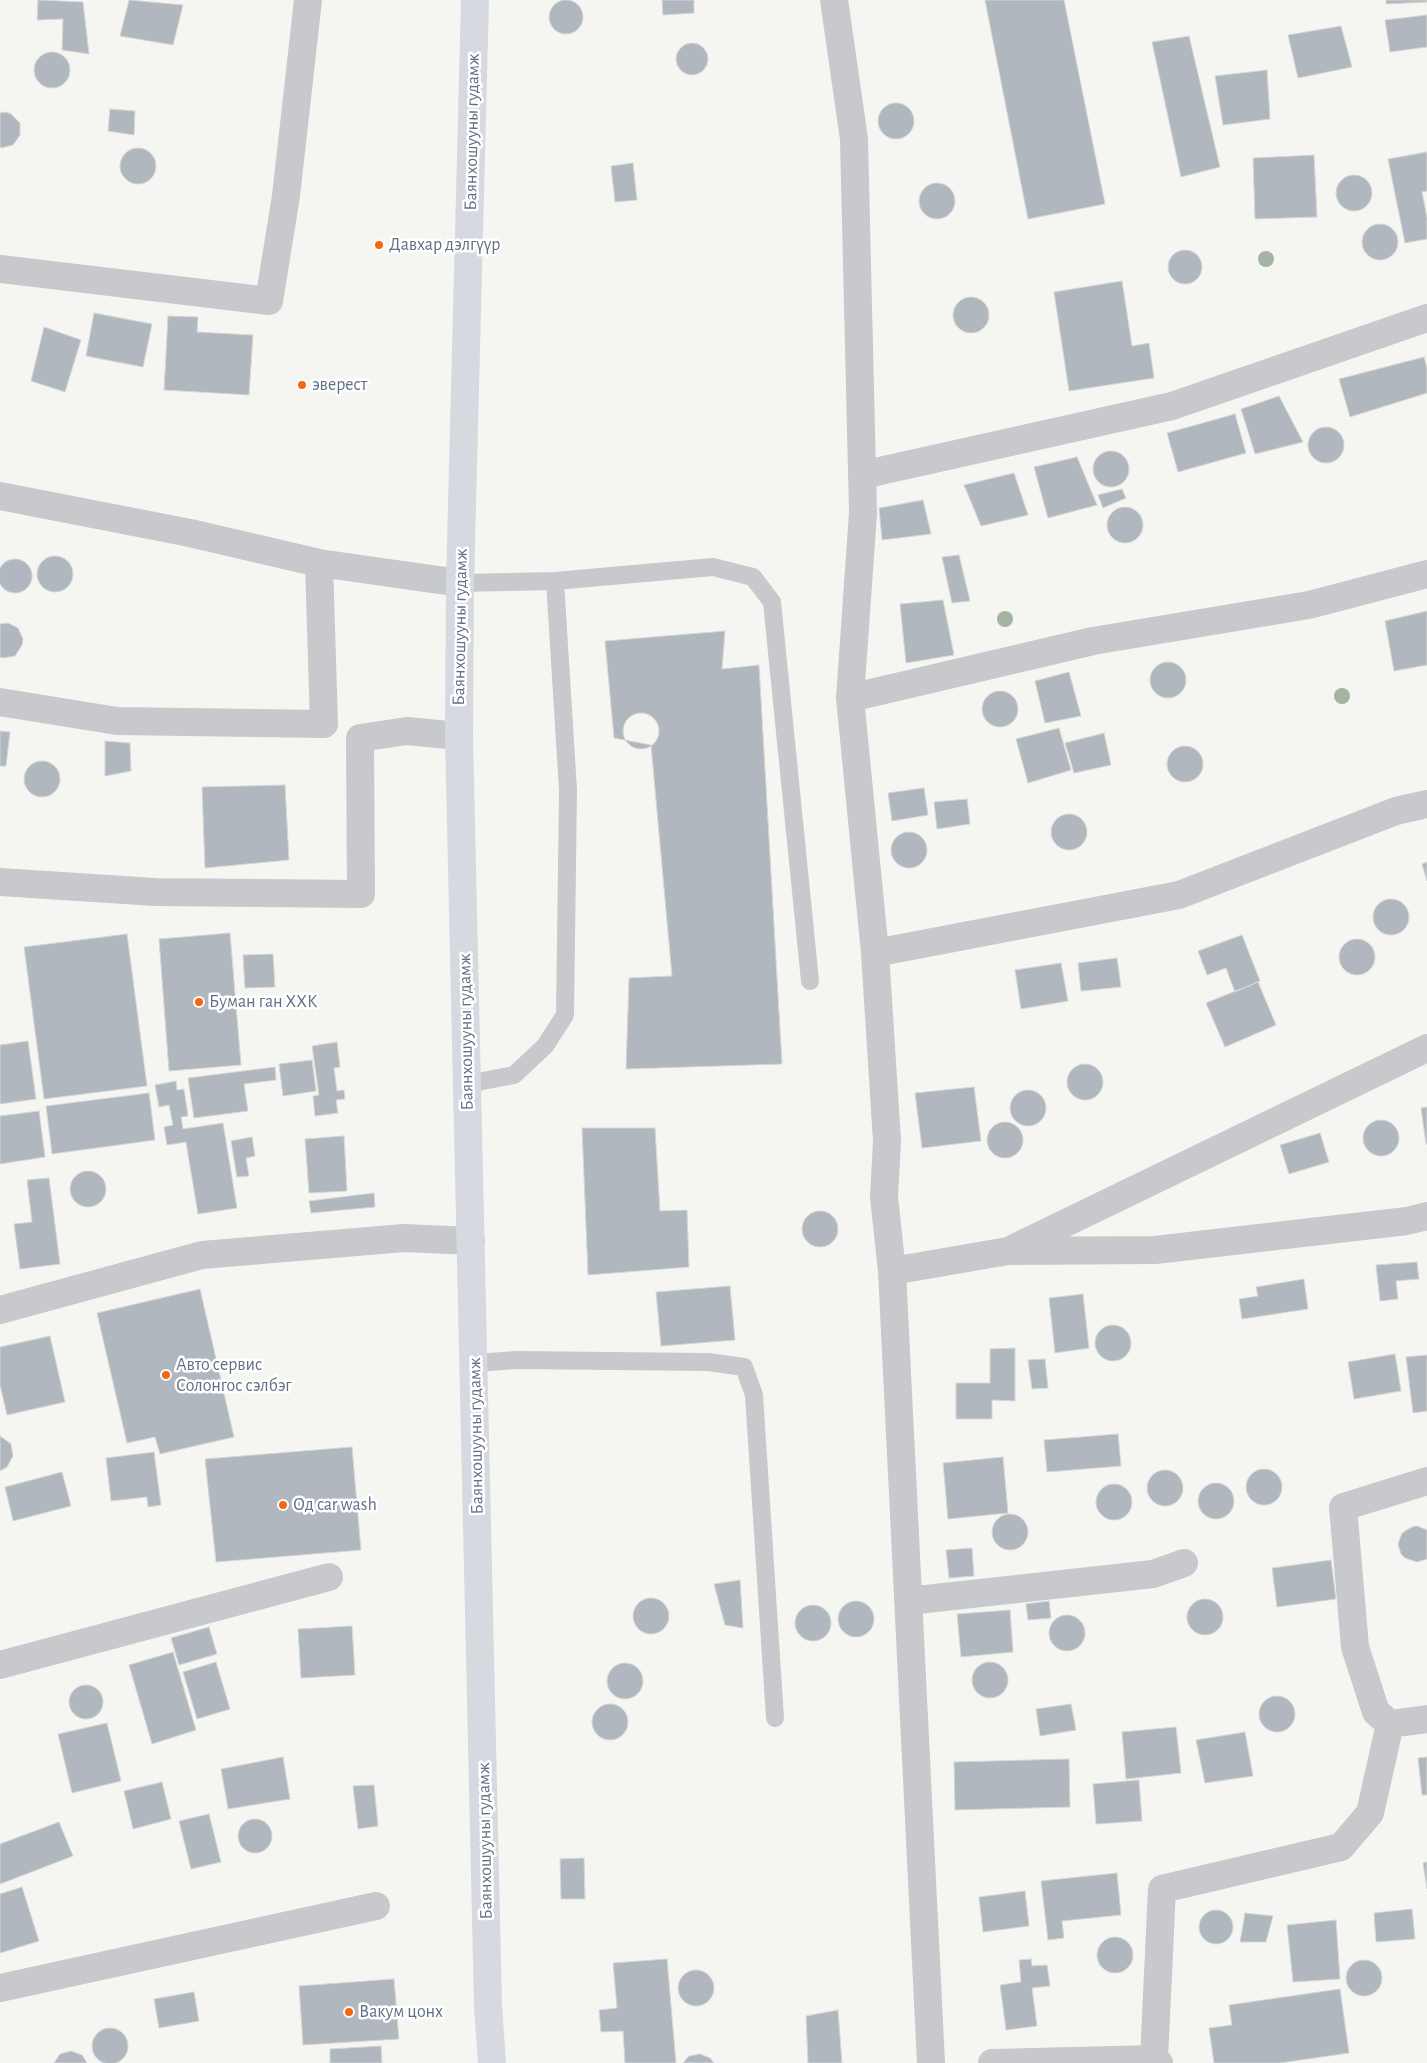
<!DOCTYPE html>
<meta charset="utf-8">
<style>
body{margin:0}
canvas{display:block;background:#f5f6f1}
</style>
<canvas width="1427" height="2063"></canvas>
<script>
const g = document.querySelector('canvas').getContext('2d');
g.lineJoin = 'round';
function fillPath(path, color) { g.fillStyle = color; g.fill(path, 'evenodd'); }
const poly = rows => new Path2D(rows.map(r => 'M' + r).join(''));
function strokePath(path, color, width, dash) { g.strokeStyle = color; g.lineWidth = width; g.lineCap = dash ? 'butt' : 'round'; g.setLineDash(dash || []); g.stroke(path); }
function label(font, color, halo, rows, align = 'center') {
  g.font = font + ' "Alegreya Sans",sans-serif'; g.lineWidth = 5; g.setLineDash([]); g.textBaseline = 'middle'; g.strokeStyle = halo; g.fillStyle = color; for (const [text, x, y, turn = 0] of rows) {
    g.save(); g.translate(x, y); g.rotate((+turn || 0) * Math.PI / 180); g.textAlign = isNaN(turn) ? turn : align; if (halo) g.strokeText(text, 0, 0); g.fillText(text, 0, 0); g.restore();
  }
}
const building = poly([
 '549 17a17 17 0 1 1 34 0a17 17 0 1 1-34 0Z',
 [38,0,83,2,89,54,62,50,63,19,37,20,38,0],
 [129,0,183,5,173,45,120,36,129,0],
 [662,0,694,0,694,13,663,15,662,0],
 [985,0,1064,0,1105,204,1028,219,985,0],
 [1386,0,1427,0,1427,2,1386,4,1386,0],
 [1427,15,1427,47,1390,52,1385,20,1427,15],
 [1341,26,1352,67,1298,78,1288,35,1341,26],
 [1189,36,1220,167,1181,177,1152,42,1189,36],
 '676 59a16 16 0 1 1 32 0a16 16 0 1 1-32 0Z',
 '34 70a18 18 0 1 1 36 0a18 18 0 1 1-36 0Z',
 [1267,70,1270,119,1223,125,1215,76,1267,70],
 '878 121a18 18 0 1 1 36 0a18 18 0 1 1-36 0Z',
 [110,109,135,111,134,135,108,131,110,109],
 [6,112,11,114,20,123,20,135,13,145,1,148,0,147,0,113,6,112],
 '120 166a18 18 0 1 1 36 0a18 18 0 1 1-36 0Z',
 [1427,152,1427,191,1422,192,1427,218,1427,239,1405,243,1388,159,1427,152],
 [1314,155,1317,217,1255,219,1253,158,1314,155],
 [633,163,637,200,615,202,611,166,633,163],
 '1336 193a18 18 0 1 1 36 0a18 18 0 1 1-36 0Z',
 '919 201a18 18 0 1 1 36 0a18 18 0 1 1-36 0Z',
 '1362 242a18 18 0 1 1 36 0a18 18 0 1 1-36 0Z',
 '1168 267a17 17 0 1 1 34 0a17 17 0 1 1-34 0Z',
 [1122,281,1132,346,1149,343,1154,378,1069,391,1054,292,1122,281],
 '953 315a18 18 0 1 1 36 0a18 18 0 1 1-36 0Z',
 [94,313,152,324,143,367,86,356,94,313],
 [168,316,198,317,197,332,253,335,249,395,164,390,168,316],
 [44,327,81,340,65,392,31,381,44,327],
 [1424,357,1427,368,1427,393,1350,417,1339,379,1424,357],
 [1279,396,1303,442,1255,454,1241,409,1279,396],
 [1235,414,1246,453,1178,472,1167,433,1235,414],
 '1308 445a18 18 0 1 1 36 0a18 18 0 1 1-36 0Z',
 '1093 469a18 18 0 1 1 36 0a18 18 0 1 1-36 0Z',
 [1077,457,1097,505,1048,518,1034,467,1077,457],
 [1014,473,1028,515,981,526,964,485,1014,473],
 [1122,489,1126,498,1103,508,1098,495,1122,489],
 [923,500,931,534,882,540,879,508,923,500],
 '1107 525a18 18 0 1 1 36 0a18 18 0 1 1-36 0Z',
 [959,555,970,601,952,603,942,557,959,555],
 '37 574a18 18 0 1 1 36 0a18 18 0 1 1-36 0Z',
 '-2 576a17 17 0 1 1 34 0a17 17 0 1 1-34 0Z',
 [943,600,954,655,906,663,900,604,943,600],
 [1427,611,1427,665,1394,671,1385,621,1427,611],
 [8,623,18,628,23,639,22,645,15,656,3,658,0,657,0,624,8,623],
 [725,631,722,669,759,665,782,1064,626,1069,629,978,672,976,651,745,614,738,605,641,725,631],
 '1150 680a18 18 0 1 1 36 0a18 18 0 1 1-36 0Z',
 [1069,672,1081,716,1045,723,1035,681,1069,672],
 '982 709a18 18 0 1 1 36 0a18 18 0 1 1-36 0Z',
 '623 731a18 18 0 1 1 36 0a18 18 0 1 1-36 0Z',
 [1059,728,1071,770,1028,783,1016,739,1059,728],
 [0,731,10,732,6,766,0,766,0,731],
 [1104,733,1111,765,1074,773,1065,743,1104,733],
 [105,741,130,743,131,771,105,776,105,741],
 '1167 764a18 18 0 1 1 36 0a18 18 0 1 1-36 0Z',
 '24 779a18 18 0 1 1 36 0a18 18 0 1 1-36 0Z',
 [285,785,289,860,205,868,202,787,285,785],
 [924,788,928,815,892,821,888,793,924,788],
 [967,799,970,824,937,829,934,802,967,799],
 '1051 832a18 18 0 1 1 36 0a18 18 0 1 1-36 0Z',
 '891 850a18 18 0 1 1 36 0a18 18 0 1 1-36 0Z',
 [1427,862,1427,881,1422,864,1427,862],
 '1373 917a18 18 0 1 1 36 0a18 18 0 1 1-36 0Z',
 [230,933,241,1065,169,1071,159,939,230,933],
 [127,934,147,1086,44,1099,24,947,127,934],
 [1242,935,1260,981,1235,992,1226,968,1207,975,1198,951,1242,935],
 '1339 957a18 18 0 1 1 36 0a18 18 0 1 1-36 0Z',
 [273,954,275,987,245,988,243,955,273,954],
 [1117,958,1121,987,1081,991,1078,963,1117,958],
 [1061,963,1068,1001,1021,1009,1015,970,1061,963],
 [1258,982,1276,1025,1225,1047,1206,1003,1258,982],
 [28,1041,36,1099,0,1104,0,1045,28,1041],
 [337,1042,340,1067,334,1068,337,1091,344,1090,345,1099,336,1100,338,1113,315,1116,313,1096,319,1095,312,1046,337,1042],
 [312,1060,316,1091,283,1096,279,1064,312,1060],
 '1067 1082a18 18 0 1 1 36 0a18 18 0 1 1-36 0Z',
 [275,1067,276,1080,244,1084,248,1111,194,1118,188,1078,275,1067],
 [176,1081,177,1090,184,1089,188,1116,181,1117,183,1129,223,1123,237,1208,198,1214,186,1142,167,1145,164,1127,173,1125,169,1105,159,1107,155,1085,176,1081],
 [974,1087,981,1141,922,1148,915,1093,974,1087],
 '1010 1108a18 18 0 1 1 36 0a18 18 0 1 1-36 0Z',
 [149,1093,155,1140,52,1154,46,1106,149,1093],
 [1427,1107,1427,1144,1426,1144,1421,1108,1427,1107],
 [39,1111,45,1157,0,1164,0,1116,39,1111],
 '1363 1138a18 18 0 1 1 36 0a18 18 0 1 1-36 0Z',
 '987 1140a18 18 0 1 1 36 0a18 18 0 1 1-36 0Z',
 [582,1128,655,1128,660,1211,687,1210,689,1267,588,1275,582,1128],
 [1320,1133,1329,1162,1289,1174,1280,1145,1320,1133],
 [344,1136,347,1191,309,1193,305,1139,344,1136],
 [252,1137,255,1156,246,1158,249,1176,237,1177,231,1141,252,1137],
 '70 1189a18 18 0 1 1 36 0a18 18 0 1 1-36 0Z',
 [49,1178,60,1264,20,1269,14,1224,32,1222,27,1180,49,1178],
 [374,1193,375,1207,311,1213,309,1201,374,1193],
 '802 1229a18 18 0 1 1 36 0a18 18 0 1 1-36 0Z',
 [1417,1262,1419,1279,1396,1281,1398,1299,1380,1301,1376,1265,1417,1262],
 [1304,1279,1308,1309,1242,1319,1239,1299,1258,1296,1256,1287,1304,1279],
 [730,1286,735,1340,661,1346,656,1292,730,1286],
 [200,1289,234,1437,160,1454,155,1437,127,1443,97,1313,200,1289],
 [1083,1294,1089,1348,1055,1353,1049,1298,1083,1294],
 '1095 1343a18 18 0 1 1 36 0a18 18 0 1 1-36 0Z',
 [50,1336,65,1402,7,1415,0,1385,0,1347,50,1336],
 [1015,1348,1015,1401,992,1400,992,1419,956,1419,956,1383,990,1383,990,1349,1015,1348],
 [1395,1354,1401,1391,1354,1399,1348,1362,1395,1354],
 [1427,1355,1427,1411,1413,1413,1406,1357,1427,1355],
 [1045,1359,1048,1388,1032,1389,1028,1360,1045,1359],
 [1118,1434,1121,1466,1047,1472,1044,1440,1118,1434],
 [0,1436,11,1444,13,1456,7,1467,0,1471,0,1436],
 [352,1447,361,1550,216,1562,205,1459,352,1447],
 [154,1452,161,1505,148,1507,147,1497,111,1501,106,1458,154,1452],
 [1003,1457,1008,1513,948,1519,943,1463,1003,1457],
 '1246 1487a18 18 0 1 1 36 0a18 18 0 1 1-36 0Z',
 '1147 1488a18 18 0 1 1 36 0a18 18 0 1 1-36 0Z',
 [62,1472,71,1506,13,1521,5,1487,62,1472],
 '1198 1501a18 18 0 1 1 36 0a18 18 0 1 1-36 0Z',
 '1096 1502a18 18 0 1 1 36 0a18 18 0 1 1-36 0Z',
 '992 1532a18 18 0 1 1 36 0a18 18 0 1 1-36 0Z',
 [1417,1526,1427,1530,1427,1559,1417,1562,1405,1558,1401,1554,1398,1544,1402,1533,1412,1527,1417,1526],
 [972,1548,974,1576,949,1578,946,1550,972,1548],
 [1331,1560,1336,1599,1277,1607,1272,1568,1331,1560],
 [740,1580,743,1628,725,1625,714,1584,740,1580],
 '633 1616a18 18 0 1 1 36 0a18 18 0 1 1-36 0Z',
 '1187 1617a18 18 0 1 1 36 0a18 18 0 1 1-36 0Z',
 [1049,1601,1051,1618,1028,1620,1026,1604,1049,1601],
 '838 1619a18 18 0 1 1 36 0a18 18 0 1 1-36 0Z',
 '795 1623a18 18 0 1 1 36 0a18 18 0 1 1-36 0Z',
 [1010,1610,1013,1652,961,1657,957,1614,1010,1610],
 '1049 1633a18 18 0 1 1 36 0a18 18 0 1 1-36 0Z',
 [352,1626,355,1675,301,1678,298,1629,352,1626],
 [209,1627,217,1654,179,1665,171,1638,209,1627],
 [173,1652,196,1730,152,1744,129,1665,173,1652],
 [216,1662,230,1709,197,1719,183,1672,216,1662],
 '972 1680a18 18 0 1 1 36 0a18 18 0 1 1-36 0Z',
 '607 1681a18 18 0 1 1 36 0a18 18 0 1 1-36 0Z',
 '69 1702a17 17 0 1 1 34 0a17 17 0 1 1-34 0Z',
 '1259 1714a18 18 0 1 1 36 0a18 18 0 1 1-36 0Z',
 [1071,1704,1076,1730,1040,1736,1036,1709,1071,1704],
 '592 1722a18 18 0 1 1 36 0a18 18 0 1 1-36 0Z',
 [107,1723,121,1781,72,1793,58,1734,107,1723],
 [1176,1727,1181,1773,1126,1779,1122,1732,1176,1727],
 [1245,1732,1253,1776,1205,1783,1196,1740,1245,1732],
 [283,1757,290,1799,228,1809,221,1769,283,1757],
 [1427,1757,1427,1795,1422,1795,1418,1758,1427,1757],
 [1069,1759,1070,1807,955,1810,954,1762,1069,1759],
 [1139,1780,1142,1821,1096,1824,1093,1784,1139,1780],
 [162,1782,171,1819,133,1829,124,1791,162,1782],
 [374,1785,378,1826,358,1829,353,1786,374,1785],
 [209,1814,221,1862,191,1869,179,1821,209,1814],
 '238 1836a17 17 0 1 1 34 0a17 17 0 1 1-34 0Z',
 [59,1822,73,1856,0,1884,0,1844,59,1822],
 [584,1858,585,1899,561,1899,560,1859,584,1858],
 [1427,1862,1427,1889,1423,1863,1427,1862],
 [1117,1873,1121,1915,1062,1921,1064,1938,1048,1940,1041,1881,1117,1873],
 [22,1887,39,1941,0,1953,0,1894,22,1887],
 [1025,1891,1029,1926,983,1932,979,1897,1025,1891],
 [1412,1909,1415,1939,1376,1942,1374,1913,1412,1909],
 '1199 1927a17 17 0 1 1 34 0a17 17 0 1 1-34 0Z',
 [1245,1913,1273,1916,1266,1942,1240,1942,1245,1913],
 [1336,1920,1340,1979,1293,1982,1287,1925,1336,1920],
 '1097 1955a18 18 0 1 1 36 0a18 18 0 1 1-36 0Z',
 [667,1959,676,2063,625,2063,623,2031,601,2032,599,2010,617,2008,613,1963,667,1959],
 [1031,1959,1032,1966,1047,1965,1050,1986,1032,1988,1037,2026,1006,2030,1000,1985,1021,1982,1019,1960,1031,1959],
 '1346 1978a18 18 0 1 1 36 0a18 18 0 1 1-36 0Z',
 '678 1988a18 18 0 1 1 36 0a18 18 0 1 1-36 0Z',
 [394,1979,399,2039,303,2045,299,1986,394,1979],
 [1340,1989,1349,2053,1280,2063,1214,2063,1209,2028,1232,2025,1229,2005,1340,1989],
 [194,1992,199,2021,159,2028,154,1999,194,1992],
 [838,2010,842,2063,808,2063,806,2016,838,2010],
 '92 2046a18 18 0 1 1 36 0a18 18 0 1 1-36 0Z',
 [381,2046,382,2063,330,2063,330,2049,381,2046],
 [71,2051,82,2055,87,2063,54,2063,60,2054,71,2051],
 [700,2054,710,2058,714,2063,683,2063,689,2056,700,2054]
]);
fillPath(building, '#b1b7be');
strokePath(building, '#d6d7d4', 1);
strokePath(poly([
 [555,581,713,567,753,577,772,602,810,981],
 [460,583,555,581,568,790,565,1015,545,1046,514,1075,467,1084],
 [474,1363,517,1360,708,1362,744,1367,754,1395,775,1718]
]), '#c7c9cd', 18);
strokePath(poly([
 [834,0,854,139,863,513,850,698,875,953,887,1141,884,1197,892,1271,931,2063],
 [0,269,269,301,286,196,308,0],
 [862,475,1172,406,1427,318],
 [0,496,190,533,319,563,460,583],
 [850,698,1093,641,1309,605,1427,574],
 [0,702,117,721,324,724,319,563],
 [0,882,155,892,361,894,360,738,407,731,459,736],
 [875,953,1179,895,1396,811,1427,804],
 [1014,1248,1427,1048],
 [892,1271,1008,1251,1155,1250,1407,1221,1427,1216],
 [0,1310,202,1255,404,1238,471,1241],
 [908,1601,1153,1574,1184,1563],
 [0,1665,329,1577],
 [1390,1724,1427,1719],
 [0,1988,376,1906],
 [1154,2059,1162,1889,1341,1847,1370,1813,1390,1724,1376,1712,1355,1647,1343,1507,1427,1481],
 [992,2063,1154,2059,1159,2063]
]), '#c7c9cd', 28);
strokePath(poly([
 [475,0,460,583,459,736,488,2006,492,2063]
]), '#d6d9df', 28);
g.fillStyle = '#a4b3a2';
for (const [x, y] of [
 [1266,259],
 [1005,619],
 [1342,696]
]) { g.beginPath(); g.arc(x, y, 8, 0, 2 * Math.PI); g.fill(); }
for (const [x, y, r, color] of [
 [379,245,5,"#f36913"],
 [302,385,5,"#f36913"],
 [199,1002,5,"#f36913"],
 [166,1375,5,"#f36913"],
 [283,1505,5,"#f36913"],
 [349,2012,5,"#f36913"]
]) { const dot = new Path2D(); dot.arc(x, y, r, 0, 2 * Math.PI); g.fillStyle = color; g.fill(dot); strokePath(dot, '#fff', 2); }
label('18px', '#617085', '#fff', [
 ["Баянхошууны гудамж",472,132,-89],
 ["Баянхошууны гудамж",460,627,-89],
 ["Баянхошууны гудамж",466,1032,-91],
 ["Баянхошууны гудамж",476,1436,-91],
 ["Баянхошууны гудамж",485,1841,-91]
]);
label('18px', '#617085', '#fff', [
 ["Давхар дэлгүүр",389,245],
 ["эверест",312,385],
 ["Буман ган ХХК",209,1002],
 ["Авто сервис",176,1365],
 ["Солонгос сэлбэг",176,1386],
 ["Од car wash",293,1505],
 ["Вакум цонх",359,2012]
], 'left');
</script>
